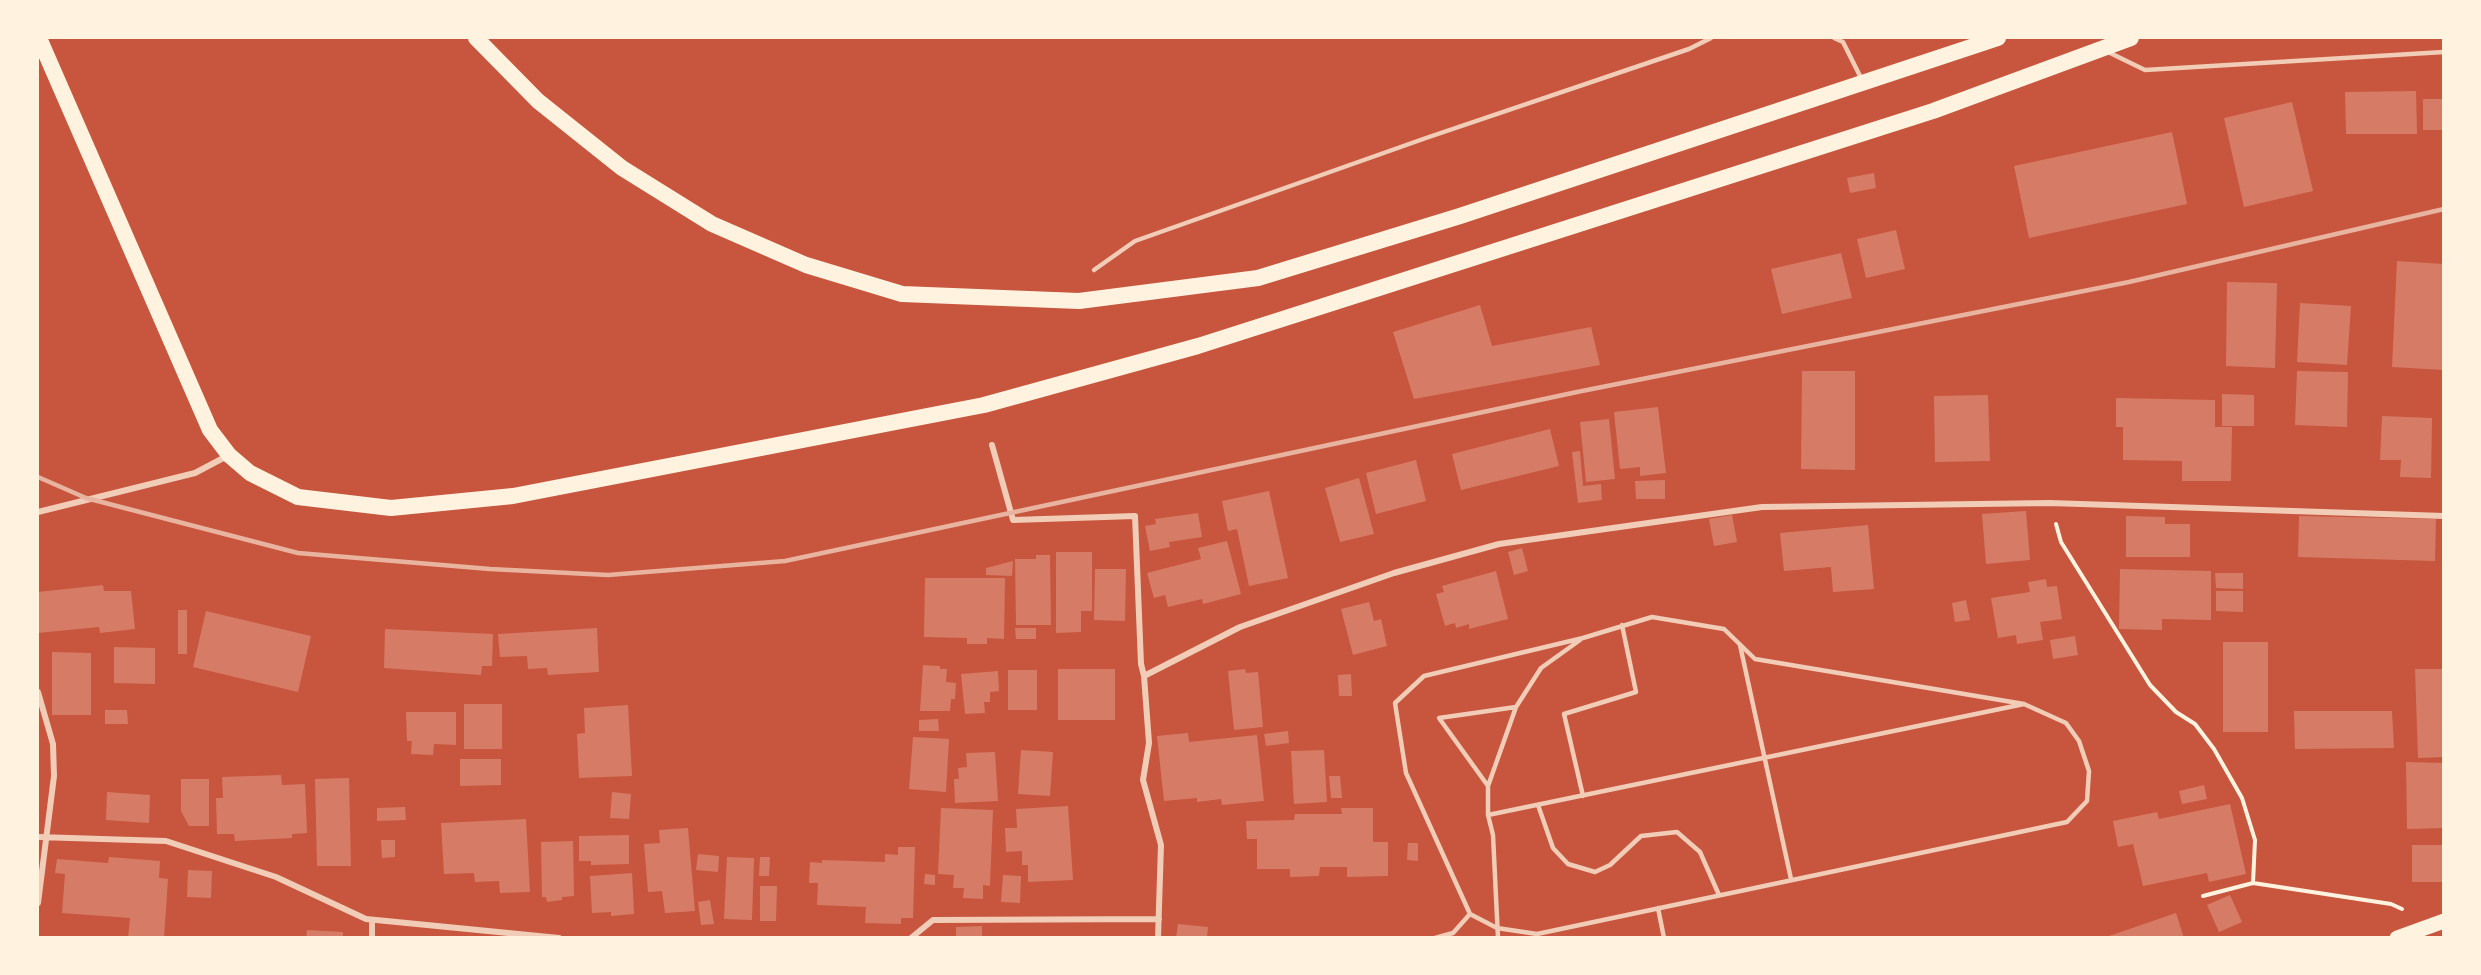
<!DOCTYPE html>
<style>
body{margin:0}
#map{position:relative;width:2481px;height:975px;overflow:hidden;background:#c8553d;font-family:"Source Serif 4",serif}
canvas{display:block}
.frame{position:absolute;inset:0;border:39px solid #fff3e0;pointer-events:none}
</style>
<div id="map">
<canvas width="2481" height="975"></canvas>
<div class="frame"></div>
</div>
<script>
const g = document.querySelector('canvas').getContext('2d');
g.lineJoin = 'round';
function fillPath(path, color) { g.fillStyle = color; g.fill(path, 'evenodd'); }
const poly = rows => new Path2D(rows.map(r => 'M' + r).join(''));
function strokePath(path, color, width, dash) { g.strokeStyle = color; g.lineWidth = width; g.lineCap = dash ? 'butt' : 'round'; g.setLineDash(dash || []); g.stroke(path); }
fillPath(poly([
 [2416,91,2417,134,2346,134,2345,92],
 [2423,99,2444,99,2444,130,2423,130],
 [2292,102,2313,191,2244,207,2224,118],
 [2172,132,2187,204,2029,238,2014,166],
 [1874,173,1876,188,1850,193,1847,178],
 [1896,230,1905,269,1866,278,1857,239],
 [1841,253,1852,298,1782,314,1771,269],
 [2397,261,2444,264,2444,370,2392,367],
 [2227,282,2277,283,2275,368,2226,366],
 [2300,303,2351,306,2347,365,2297,362],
 [1480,305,1492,346,1591,327,1600,365,1414,399,1393,332],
 [1802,371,1855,371,1855,470,1801,469],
 [2297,371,2348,372,2347,427,2295,425],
 [2222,394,2254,395,2254,426,2222,426],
 [1988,395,1990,461,1935,462,1934,396],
 [2116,398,2215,400,2215,427,2232,427,2231,481,2182,481,2182,461,2123,460,2123,427,2116,427],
 [1658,407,1666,473,1640,476,1640,467,1620,469,1614,412],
 [2382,416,2432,418,2431,478,2400,477,2401,460,2380,460],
 [1609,419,1615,479,1586,482,1580,422],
 [1550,429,1559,466,1461,490,1452,454],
 [1580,451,1583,486,1601,484,1602,500,1578,503,1572,452],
 [1416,460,1426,501,1376,514,1366,473],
 [1359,478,1374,534,1340,542,1325,488],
 [1665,480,1665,499,1636,499,1635,481],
 [1269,491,1288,578,1249,586,1237,529,1228,531,1222,501],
 [2026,511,2030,560,1986,564,1982,514],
 [1198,513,1202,537,1169,542,1170,547,1150,551,1145,526,1156,524,1155,519],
 [1732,515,1737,542,1714,546,1709,519],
 [2126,516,2165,517,2165,524,2190,524,2190,557,2126,557],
 [2299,516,2436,519,2435,561,2298,557],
 [1868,525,1874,589,1833,592,1831,567,1784,571,1780,533],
 [1227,541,1241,594,1203,604,1202,599,1168,607,1165,595,1154,598,1147,573,1201,559,1198,548],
 [1522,548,1528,571,1514,575,1508,552],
 [1056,552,1092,552,1092,611,1081,611,1081,632,1056,633],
 [1036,555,1050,555,1051,625,1016,625,1015,559,1036,559],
 [1013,561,1012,576,986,575,986,568],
 [1095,569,1126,569,1125,621,1094,620],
 [2120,569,2211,571,2211,620,2162,619,2162,630,2119,629],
 [1496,571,1508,619,1469,629,1469,624,1456,628,1455,623,1445,626,1436,594,1444,592,1442,586],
 [2215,573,2243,573,2243,589,2216,588],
 [925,578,1005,578,1004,639,987,638,987,644,967,644,967,638,924,637],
 [2046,579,2047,587,2057,586,2062,619,2040,622,2043,640,2017,644,2016,635,1998,638,1991,598,2030,592,2028,582],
 [103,585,104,591,131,591,135,629,100,633,99,627,38,633,38,592],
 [2216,591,2243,591,2243,612,2216,611],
 [1966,600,1970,620,1955,622,1952,603],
 [1369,602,1374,621,1381,619,1387,646,1353,655,1341,609],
 [178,610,187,610,187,654,178,654],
 [206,611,311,636,298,692,193,667],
 [597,628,599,672,548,675,547,668,528,669,527,656,500,657,498,634],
 [1015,628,1036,628,1036,639,1016,639],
 [385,629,493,634,492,666,482,666,481,675,384,668],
 [2075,636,2078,655,2053,659,2050,640],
 [2223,642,2268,642,2268,732,2223,732],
 [114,647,155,648,155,684,114,683],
 [52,652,91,653,91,715,52,715],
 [923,665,940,666,940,669,947,669,946,682,956,683,955,699,951,699,950,711,920,711],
 [1058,669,1115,669,1115,720,1058,720],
 [1245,669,1246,673,1258,672,1263,727,1234,730,1228,671],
 [2415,669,2444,669,2444,757,2418,758],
 [1008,670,1037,670,1037,710,1008,710],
 [998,671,999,691,990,692,990,702,984,702,985,713,965,714,961,674],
 [1351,674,1352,696,1339,696,1338,675],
 [464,704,502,704,502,749,464,749],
 [628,705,632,776,579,778,577,734,585,733,584,708],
 [105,710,127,710,128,724,105,724],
 [2294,711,2392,711,2394,748,2295,749],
 [406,712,456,712,456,745,434,744,433,755,411,754,412,741,407,741],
 [938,719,939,731,919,731,919,720],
 [1288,731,1289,743,1266,746,1264,734],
 [1188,733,1189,742,1257,735,1264,801,1222,805,1221,799,1197,802,1197,798,1164,801,1157,736],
 [913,737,949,739,946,792,909,789],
 [1021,750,1053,752,1050,796,1018,794],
 [1324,750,1327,802,1294,804,1291,751],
 [995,752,998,801,955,803,954,779,959,779,958,768,967,767,966,753],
 [460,759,501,759,501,785,460,786],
 [2406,762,2444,763,2444,828,2407,829],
 [281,775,282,785,305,784,307,833,292,834,292,838,235,841,234,834,217,834,216,798,223,798,222,777],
 [1329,776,1340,776,1342,798,1331,798],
 [349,778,351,866,317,866,315,779],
 [181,779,209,779,209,826,189,826,181,811],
 [2204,785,2207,799,2182,804,2179,791],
 [107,792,150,795,149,823,106,820],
 [612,792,631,794,629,819,610,818],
 [2230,804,2246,874,2209,882,2207,873,2143,886,2133,844,2118,847,2113,821,2157,812,2159,819],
 [1068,806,1073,880,1028,882,1028,865,1022,865,1022,851,1006,852,1005,828,1017,828,1016,809],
 [405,807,406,820,377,821,377,808],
 [941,808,993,810,990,886,983,885,983,899,963,898,964,888,953,888,954,875,938,874],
 [1341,808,1373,808,1373,842,1388,842,1388,876,1347,877,1347,867,1320,867,1319,876,1290,877,1290,869,1257,869,1257,839,1247,839,1246,821,1294,820,1295,814,1342,814],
 [526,819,530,892,500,893,499,881,475,882,474,873,444,874,441,823],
 [688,828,695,911,665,913,662,891,648,892,644,844,660,843,659,830],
 [629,835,629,864,591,865,591,861,579,861,579,836],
 [381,840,395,840,395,857,382,858],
 [573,841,574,896,562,897,562,900,547,902,546,897,542,897,541,842],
 [1408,843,1418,843,1418,861,1407,860],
 [2412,845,2444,845,2444,882,2412,882],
 [898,847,915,847,913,918,901,918,901,924,865,923,866,907,817,905,818,883,809,883,810,862,822,863,822,860,885,862,885,854,898,855],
 [698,854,719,856,718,872,696,870],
 [109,857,160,861,159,878,168,879,164,938,128,938,130,918,62,913,65,874,55,873,57,859,108,863],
 [727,857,754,858,752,920,724,919],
 [760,857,770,857,769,876,759,876],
 [188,870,212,871,211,898,187,897],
 [632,873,634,914,611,916,611,912,592,913,590,876],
 [925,874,935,875,935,885,924,884],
 [1003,875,1021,876,1020,903,1001,902],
 [760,886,777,886,776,921,760,921],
 [2230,895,2242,922,2219,932,2207,905],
 [710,900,714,924,701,925,698,902],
 [2176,913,2184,938,2106,938,2106,937],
 [1178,924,1208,927,1207,938,1176,938],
 [982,926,982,938,956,938,956,927],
 [307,930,343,932,343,938,306,938]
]), '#d67c66');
strokePath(poly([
 [2056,524,2061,542,2150,685,2176,712,2195,724,2214,749,2242,798,2255,840,2253,883],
 [2203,896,2253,883,2391,904,2402,909]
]), '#fff3e0', 4);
strokePath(poly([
 [1834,38,1843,42,1861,78],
 [2106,51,2145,70,2444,52],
 [1094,270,1135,241,1426,138,1689,49,1711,38],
 [1740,645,1791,879],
 [1488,786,1439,718,1516,707],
 [1583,796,1564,714,1636,692,1622,625],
 [1538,805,1553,848,1568,864,1595,872,1610,865,1641,836,1677,832,1700,852,1719,895],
 [1488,815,2024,704,2066,723,2079,741,2089,771,2087,801,2067,822,1537,934,1497,928,1470,914,1406,773,1395,703,1424,676,1583,638,1652,617,1724,629,1755,659,2024,704],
 [1658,908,1664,938],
 [1435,938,1453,933,1470,914],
 [1498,938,1493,835,1488,815,1488,786,1516,707,1541,668,1580,640]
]), '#f1ccb7', 4.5);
strokePath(poly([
 [992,445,1013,520,1135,516,1141,664,1144,676],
 [38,512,195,473,229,455],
 [38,692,53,744,54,776,38,903],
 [38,837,166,841,276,877,366,919,559,938],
 [372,938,372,920],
 [911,938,933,920,1159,919],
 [1158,938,1161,845,1143,780,1149,743,1144,676,1240,627,1394,573,1499,544,1762,507,2050,503,2444,516]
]), '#f1ccb7', 6);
strokePath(poly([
 [2397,938,2444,921]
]), '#fff3e0', 15);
strokePath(poly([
 [39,38,210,430,229,455,250,473,298,497,391,508,513,496,984,405,1198,346,1933,111,2131,38],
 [476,38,538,101,622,168,712,224,806,265,902,294,1079,301,1258,278,1460,216,1998,38]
]), '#fff3e0', 16);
strokePath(poly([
 [38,477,86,498,298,553,490,569,608,575,785,561,1577,392,2129,282,2444,209]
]), '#e9b49f', 4.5);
</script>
